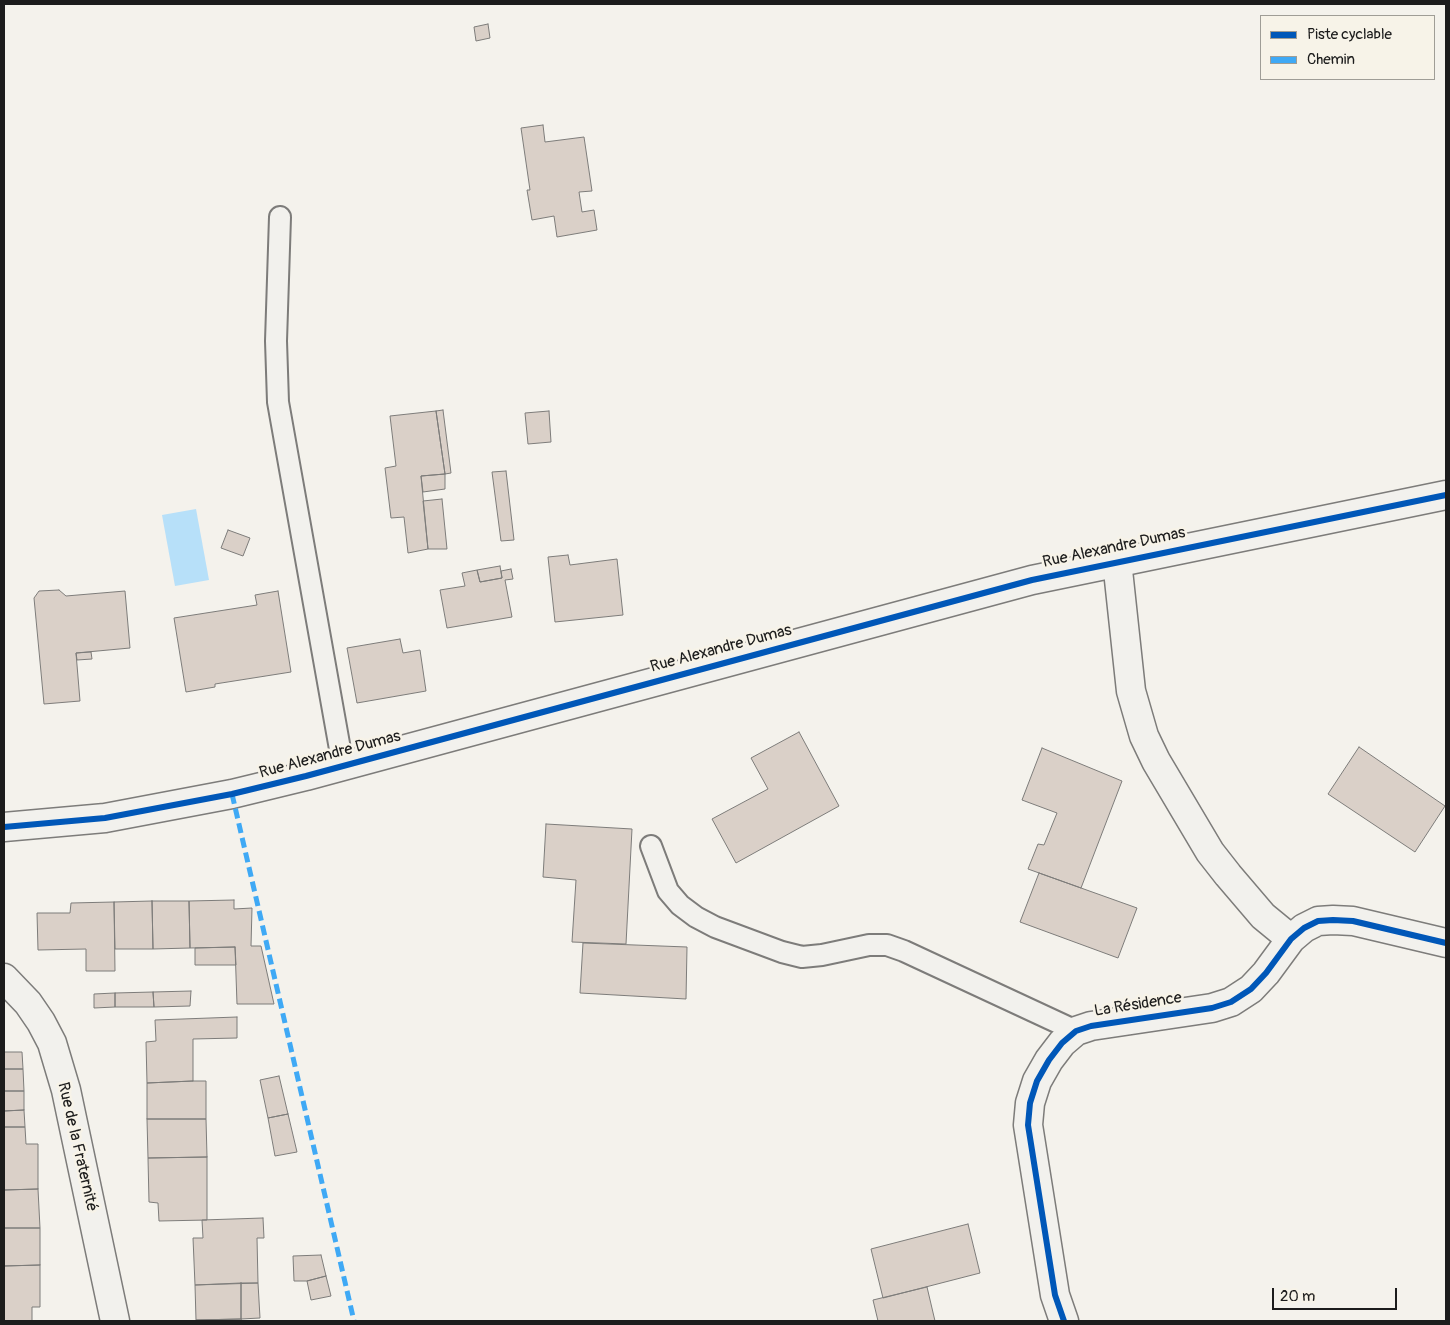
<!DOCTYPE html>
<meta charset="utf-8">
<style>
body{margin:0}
#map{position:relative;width:1450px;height:1325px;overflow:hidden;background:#f4f2ec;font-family:Pangolin,sans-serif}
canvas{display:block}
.frame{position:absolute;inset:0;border:5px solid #1c1c1c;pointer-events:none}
.legend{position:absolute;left:1260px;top:15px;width:175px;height:65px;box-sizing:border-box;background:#f7f3e8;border:1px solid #9f9d96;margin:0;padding:6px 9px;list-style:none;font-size:15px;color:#1c1c1c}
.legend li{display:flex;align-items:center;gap:10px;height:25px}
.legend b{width:25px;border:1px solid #9f9d96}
.scale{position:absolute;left:1272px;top:1288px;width:125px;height:22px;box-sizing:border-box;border:2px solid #1c1c1c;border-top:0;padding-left:6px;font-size:15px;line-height:18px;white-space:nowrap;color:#1c1c1c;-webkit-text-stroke:4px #f7f3e8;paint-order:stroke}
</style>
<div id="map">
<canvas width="1450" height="1325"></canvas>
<div class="frame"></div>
<ul class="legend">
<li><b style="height:6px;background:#0057b8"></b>Piste cyclable</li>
<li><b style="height:6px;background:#3fa9f5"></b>Chemin</li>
</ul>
<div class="scale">20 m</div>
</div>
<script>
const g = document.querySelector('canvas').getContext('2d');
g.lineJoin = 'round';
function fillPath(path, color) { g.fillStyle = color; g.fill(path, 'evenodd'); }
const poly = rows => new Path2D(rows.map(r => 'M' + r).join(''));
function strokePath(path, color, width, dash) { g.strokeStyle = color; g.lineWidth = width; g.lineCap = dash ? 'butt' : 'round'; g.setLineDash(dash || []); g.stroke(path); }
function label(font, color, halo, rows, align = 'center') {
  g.font = font + ' Pangolin,sans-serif'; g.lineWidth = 5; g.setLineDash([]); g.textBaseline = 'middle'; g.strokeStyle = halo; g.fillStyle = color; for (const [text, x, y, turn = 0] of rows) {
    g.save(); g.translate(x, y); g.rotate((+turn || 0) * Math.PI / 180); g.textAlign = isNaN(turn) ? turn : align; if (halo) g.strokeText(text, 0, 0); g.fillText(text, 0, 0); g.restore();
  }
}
fillPath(poly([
 [196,509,209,580,175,586,162,515]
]), '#b7e0f9');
const building = poly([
 [488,24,490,38,476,41,474,27,488,24],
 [543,125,545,142,584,137,592,191,579,192,582,212,594,210,597,230,557,237,554,216,532,220,527,190,530,190,521,128,543,125],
 [443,410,451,473,445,474,436,411,443,410],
 [436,411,445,474,421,476,428,549,408,553,404,517,391,518,385,468,396,466,390,416,436,411],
 [549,411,551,442,528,444,525,413,549,411],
 [506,471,514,540,501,541,492,472,506,471],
 [445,474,445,489,423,492,421,476,445,474],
 [442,499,447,549,428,549,423,501,442,499],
 [228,530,250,538,243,556,221,548,228,530],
 [568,555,570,565,617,559,623,615,555,622,548,557,568,555],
 [500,566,502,578,480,582,477,570,500,566],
 [511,569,513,579,505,580,512,617,447,628,440,590,465,586,462,573,477,570,480,582,502,578,501,571,511,569],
 [59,590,66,596,125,591,130,648,76,653,80,701,44,704,34,598,39,591,59,590],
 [278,591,291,672,215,684,215,687,186,692,174,618,257,605,255,595,278,591],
 [400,639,403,653,420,650,426,691,357,703,347,648,400,639],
 [91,652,92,659,77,660,76,653,91,652],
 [799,732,839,806,736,863,712,819,768,789,751,758,799,732],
 [1359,747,1445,806,1415,852,1328,794,1359,747],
 [1042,748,1122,781,1081,888,1028,869,1038,844,1044,845,1057,813,1022,800,1042,748],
 [546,824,632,829,626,944,572,942,576,880,543,877,546,824],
 [1039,873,1137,908,1118,958,1020,922,1039,873],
 [234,900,234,909,252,908,251,946,261,946,274,1004,237,1004,235,947,190,948,189,901,234,900],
 [152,901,153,949,115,949,114,902,152,901],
 [152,901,189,901,190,948,153,949,152,901],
 [114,902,115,971,86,971,86,949,38,950,37,913,70,913,71,903,114,902],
 [583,943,687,947,686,999,580,993,583,943],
 [235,947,236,965,195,965,195,948,235,947],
 [191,991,190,1006,154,1007,153,992,191,991],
 [153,992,154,1007,115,1007,115,993,153,992],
 [115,993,115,1007,94,1008,94,994,115,993],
 [237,1017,237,1038,193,1039,193,1081,147,1083,146,1042,156,1041,155,1020,237,1017],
 [4,1052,22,1052,23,1069,4,1069,4,1052],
 [4,1069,23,1069,24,1091,4,1091,4,1069],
 [279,1076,288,1114,268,1118,260,1080,279,1076],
 [193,1081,206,1081,206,1119,147,1119,147,1083,193,1081],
 [4,1091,24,1091,24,1110,4,1111,4,1091],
 [24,1110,25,1127,4,1127,4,1111,24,1110],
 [288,1114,297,1152,275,1156,268,1118,288,1114],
 [147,1119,206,1119,207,1157,148,1158,147,1119],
 [4,1127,25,1127,26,1144,38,1144,38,1189,4,1190,4,1127],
 [207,1157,207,1220,159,1221,158,1203,149,1202,148,1158,207,1157],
 [38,1189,40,1228,4,1228,4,1190,38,1189],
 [263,1218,264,1238,257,1238,258,1283,195,1285,193,1238,203,1238,202,1220,263,1218],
 [968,1224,980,1273,883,1298,871,1249,968,1224],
 [4,1228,40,1228,40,1265,4,1266,4,1228],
 [321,1255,326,1276,307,1281,294,1281,293,1256,321,1255],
 [40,1265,40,1307,32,1307,32,1321,4,1321,4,1266,40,1265],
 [326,1276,331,1296,311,1300,307,1281,326,1276],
 [241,1283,241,1319,196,1320,195,1285,241,1283],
 [241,1283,258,1283,260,1318,241,1319,241,1283],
 [927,1287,935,1321,878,1321,873,1300,927,1287],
 [241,1319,242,1321,196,1321,196,1320,241,1319]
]);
fillPath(building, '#dad0c8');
strokePath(building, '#7d7c7a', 1);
const service = poly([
 [280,217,276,341,278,402,343,766],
 [651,846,668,891,680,905,696,917,715,927,782,952,802,957,822,955,869,945,887,945,904,951,1076,1031]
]);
const minor = poly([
 [1117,561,1131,691,1144,736,1156,761,1210,852,1228,875,1263,916,1291,939],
 [4,978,28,1003,41,1022,52,1043,66,1090,115,1321],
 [1064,1321,1055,1295,1028,1125,1030,1103,1037,1081,1049,1060,1062,1043,1076,1031,1091,1026,1212,1008,1231,1002,1251,989,1266,973,1291,939,1304,928,1318,921,1333,920,1353,921,1446,943]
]);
const tertiary = poly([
 [4,827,105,818,232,794,306,776,1032,580,1446,495]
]);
strokePath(service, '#7d7c7a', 24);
strokePath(minor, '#7d7c7a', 31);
strokePath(tertiary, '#7d7c7a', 31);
strokePath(service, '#f2f1ed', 20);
strokePath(minor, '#f2f1ed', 28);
strokePath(tertiary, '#f2f1ed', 28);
strokePath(poly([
 [232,794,354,1321]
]), '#3fa9f5', 5, [10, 5]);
strokePath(poly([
 [4,827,105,818,232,794,306,776,1032,580,1446,495],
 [1064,1321,1055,1295,1028,1125,1030,1103,1037,1081,1049,1060,1062,1043,1076,1031,1091,1026,1212,1008,1231,1002,1251,989,1266,973,1291,939,1304,928,1318,921,1333,920,1353,921,1446,943]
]), '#0057b8', 6);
label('16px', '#1c1c1c', '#f7f3e8', [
 ["Rue Alexandre Dumas",1114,548,-12],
 ["Rue Alexandre Dumas",721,649,-15],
 ["Rue Alexandre Dumas",330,755,-15],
 ["La Résidence",1138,1005,-9],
 ["Rue de la Fraternité",77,1147,77]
]);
</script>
